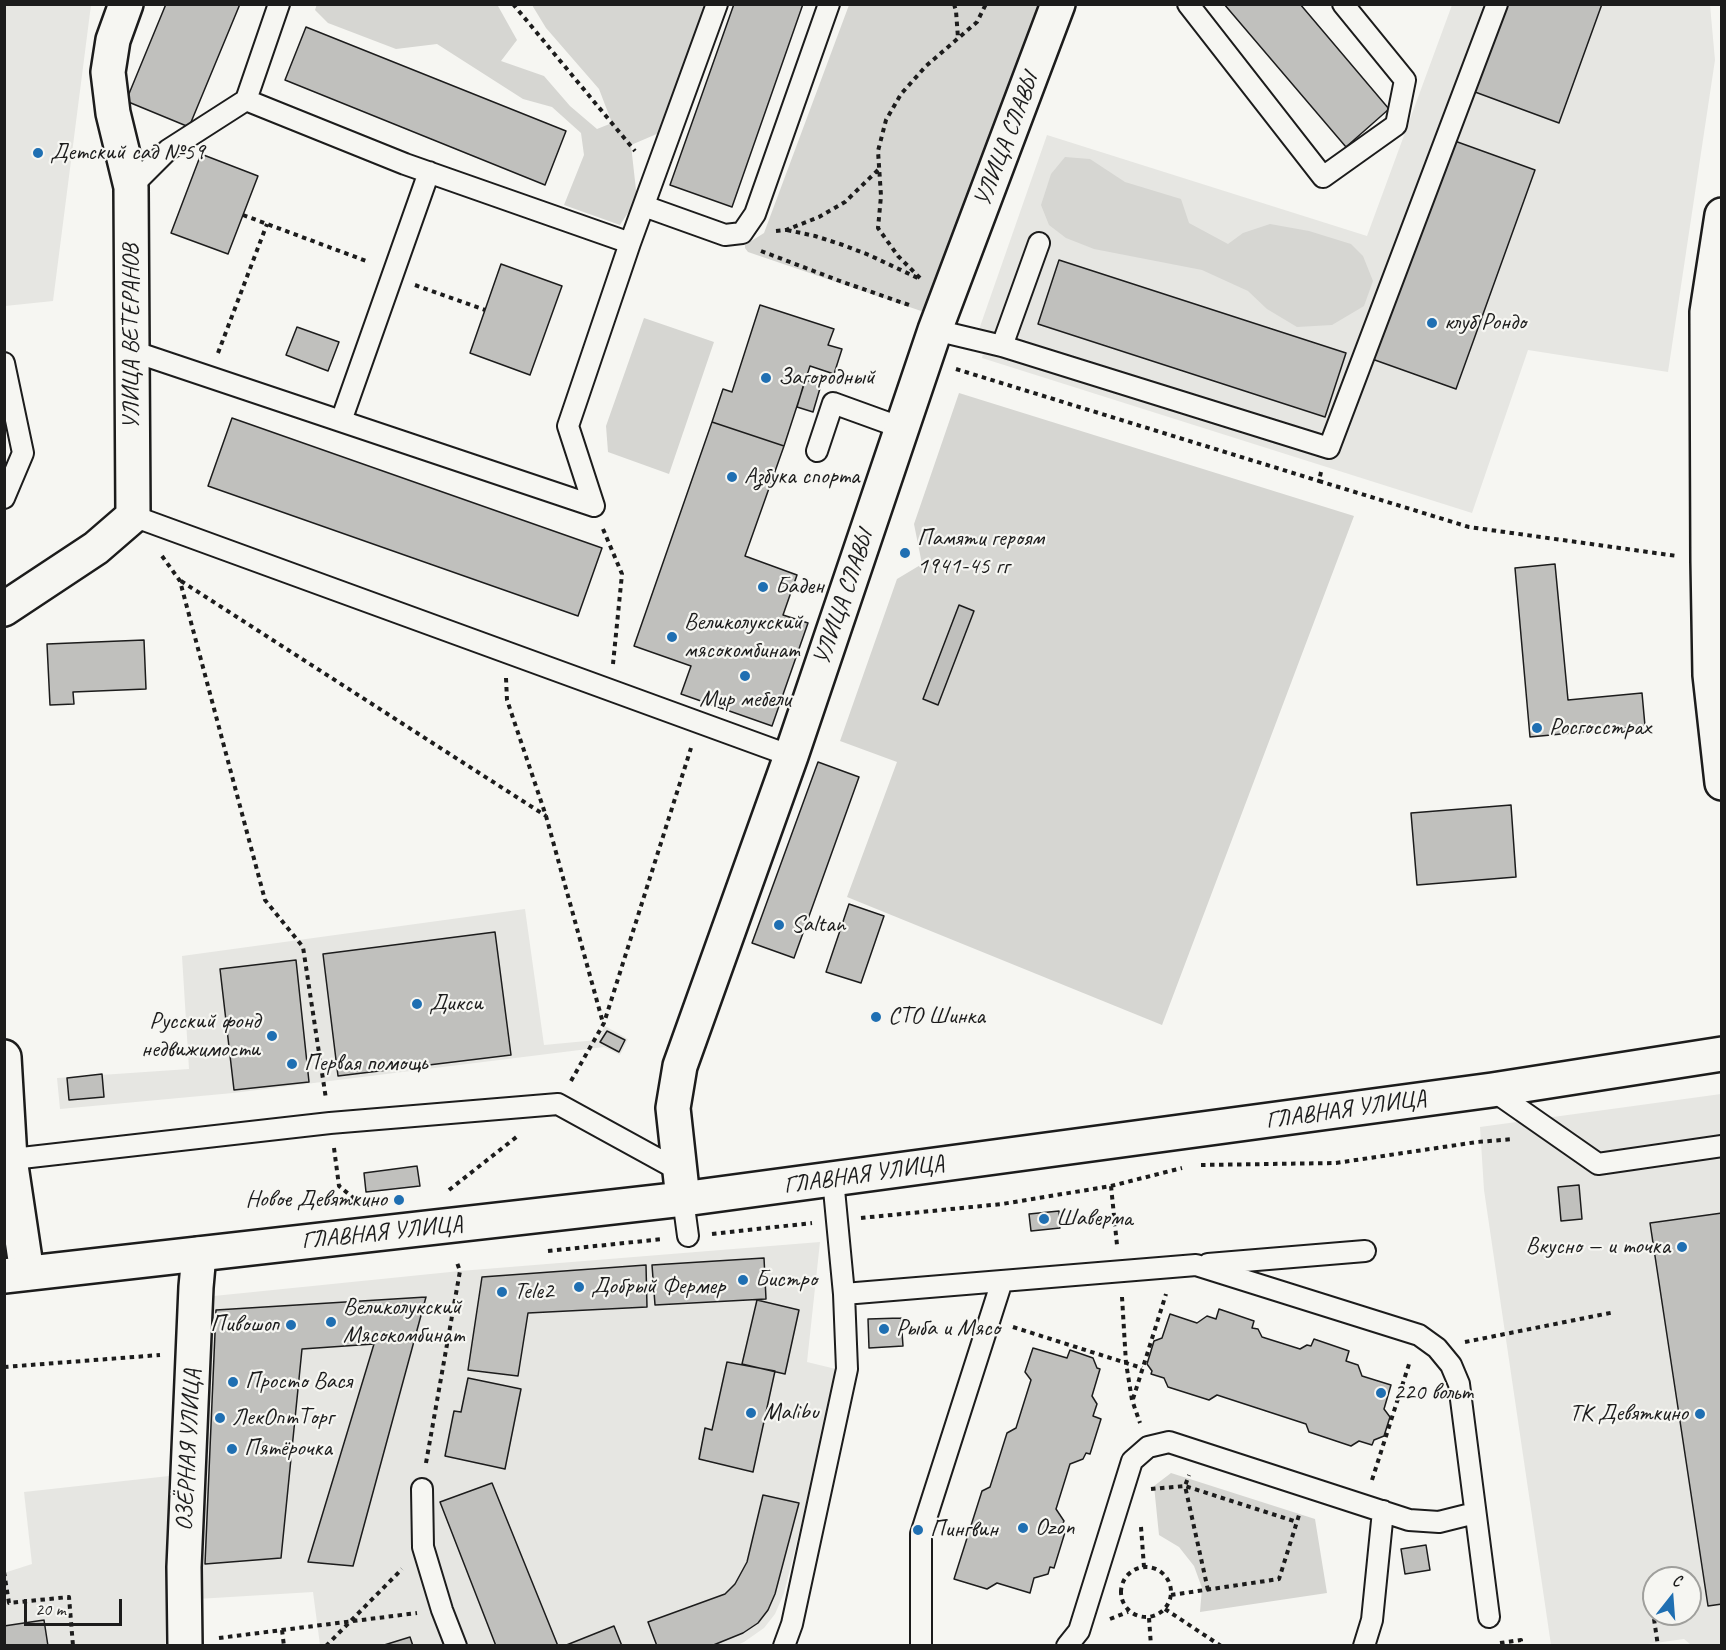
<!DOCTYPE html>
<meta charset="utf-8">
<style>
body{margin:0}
#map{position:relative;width:1726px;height:1650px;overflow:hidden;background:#f6f6f2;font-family:Caveat,sans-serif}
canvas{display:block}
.frame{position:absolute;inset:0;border:6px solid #1c1c1c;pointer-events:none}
.north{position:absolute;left:1642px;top:1566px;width:60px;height:60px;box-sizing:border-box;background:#f6f6f2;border:2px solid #9f9f9c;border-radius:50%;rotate:17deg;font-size:16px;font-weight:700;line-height:24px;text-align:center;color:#1c1c1c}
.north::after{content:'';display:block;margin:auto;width:21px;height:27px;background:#1f6fb2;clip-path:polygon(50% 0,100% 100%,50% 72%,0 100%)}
.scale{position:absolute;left:24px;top:1599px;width:98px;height:27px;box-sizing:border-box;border:3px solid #1c1c1c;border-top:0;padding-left:8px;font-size:18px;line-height:21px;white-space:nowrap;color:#1c1c1c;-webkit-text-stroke:4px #f6f6f2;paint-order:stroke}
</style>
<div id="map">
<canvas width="1726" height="1650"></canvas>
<div class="frame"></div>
<div class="north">С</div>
<div class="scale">20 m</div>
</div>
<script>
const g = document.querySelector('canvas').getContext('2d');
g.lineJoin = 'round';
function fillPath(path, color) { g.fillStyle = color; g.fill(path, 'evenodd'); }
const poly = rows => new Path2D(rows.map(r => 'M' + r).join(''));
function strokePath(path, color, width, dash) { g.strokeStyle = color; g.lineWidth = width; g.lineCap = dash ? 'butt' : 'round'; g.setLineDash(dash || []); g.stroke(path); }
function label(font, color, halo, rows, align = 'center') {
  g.font = font + ' Caveat,sans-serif'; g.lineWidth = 4.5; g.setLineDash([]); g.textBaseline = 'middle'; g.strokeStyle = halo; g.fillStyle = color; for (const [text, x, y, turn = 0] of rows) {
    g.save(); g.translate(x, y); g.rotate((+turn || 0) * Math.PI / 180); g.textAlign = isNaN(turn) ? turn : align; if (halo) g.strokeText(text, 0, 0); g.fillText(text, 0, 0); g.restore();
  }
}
fillPath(poly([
 [4,5,91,5,53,301,5,306],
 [1452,5,1710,5,1715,60,1668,372,1528,350,1472,513,982,358,985,344,975,341,1047,135,1367,236],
 [525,909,544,1045,597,1040,605,1026,628,1039,620,1055,604,1047,233,1093,60,1109,57,1078,189,1069,182,956],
 [1721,1094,1721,1645,1691,1645,1684,1639,1641,1645,1551,1645,1484,1190,1480,1127],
 [1654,1578,1690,1578,1690,1614,1654,1614],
 [820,1242,807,1362,840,1370,784,1593,775,1614,764,1628,744,1642,735,1646,320,1645,313,1592,197,1599,204,1297,460,1271],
 [169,1476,165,1569,165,1645,5,1645,4,1573,32,1564,24,1492]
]), '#e6e6e2');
fillPath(poly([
 [317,4,489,4,498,6,517,40,501,61,544,76,570,106,597,129,612,123,599,89,546,28,532,5,705,5,659,133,631,145,637,199,620,225,564,205,584,155,581,133,552,107,523,99,437,44,396,49,328,23,315,10],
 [849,5,1042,5,927,313,748,252,745,248,745,245,764,233],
 [1065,157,1090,159,1125,182,1181,199,1189,223,1228,244,1243,233,1270,224,1309,231,1351,244,1363,256,1373,281,1364,306,1332,325,1297,327,1267,309,1248,291,1202,270,1094,249,1066,238,1049,225,1041,205,1051,174],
 [644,318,714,342,669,474,608,452,606,426],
 [959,393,1354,516,1162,1025,847,897,897,762,840,741,897,579,922,564,914,524],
 [1171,1473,1315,1519,1327,1593,1200,1612,1202,1588,1194,1566,1179,1547,1159,1535,1154,1486]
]), '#d6d6d2');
const building = poly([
 [166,4,240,4,189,127,126,101,166,4],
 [734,4,803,4,732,207,670,185,734,4],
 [1224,4,1300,4,1389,109,1346,147,1224,4],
 [1507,4,1602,4,1559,123,1475,92,1507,4],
 [306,27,566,131,545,185,285,80,306,27],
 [1452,140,1535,170,1456,389,1372,359,1452,140],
 [201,154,258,176,228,254,171,233,201,154],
 [1059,260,1346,353,1325,417,1038,324,1059,260],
 [501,264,562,286,530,375,470,353,501,264],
 [760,305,834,329,828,345,842,349,834,374,810,366,784,446,712,422,723,389,732,392,760,305],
 [297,327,339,342,328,371,286,355,297,327],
 [805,380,821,385,813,412,797,407,805,380],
 [232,418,602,548,578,616,208,486,232,418],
 [712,422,784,446,745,556,797,575,783,615,808,623,772,726,681,694,691,666,634,646,712,422],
 [1555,564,1568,700,1642,693,1645,726,1530,737,1515,568,1555,564],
 [959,605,974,611,938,705,923,699,959,605],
 [144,640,146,689,73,692,74,704,50,705,47,644,144,640],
 [818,762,859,777,794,958,752,943,818,762],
 [1511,805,1516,877,1417,885,1411,813,1511,805],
 [849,904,884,916,861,983,826,972,849,904],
 [495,932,511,1055,338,1076,323,954,495,932],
 [296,960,309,1082,234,1090,220,969,296,960],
 [607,1031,625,1040,619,1052,600,1042,607,1031],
 [102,1074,104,1097,69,1100,67,1078,102,1074],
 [417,1166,420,1186,366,1192,364,1173,417,1166],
 [1579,1185,1582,1219,1561,1221,1558,1187,1579,1185],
 [1059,1211,1060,1228,1031,1231,1029,1214,1059,1211],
 [1722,1213,1722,1604,1708,1606,1650,1223,1722,1213],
 [764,1258,766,1299,655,1305,652,1265,764,1258],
 [646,1265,647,1307,528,1313,518,1376,468,1370,482,1277,646,1265],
 [426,1297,353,1566,308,1562,374,1344,302,1349,281,1558,205,1564,216,1310,426,1297],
 [757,1300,799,1310,785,1374,742,1364,757,1300],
 [1219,1309,1254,1321,1252,1328,1258,1329,1262,1337,1300,1349,1307,1345,1311,1346,1314,1339,1349,1351,1346,1361,1358,1365,1362,1376,1391,1385,1384,1409,1390,1417,1384,1436,1374,1440,1372,1445,1359,1441,1351,1446,1309,1432,1306,1424,1217,1395,1209,1400,1168,1387,1164,1378,1151,1374,1152,1371,1147,1364,1154,1341,1162,1338,1170,1314,1197,1323,1207,1316,1216,1319,1219,1309],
 [901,1318,903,1346,869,1348,868,1319,901,1318],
 [1033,1348,1067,1358,1070,1350,1093,1358,1097,1368,1100,1369,1092,1396,1097,1404,1093,1416,1101,1419,1090,1454,1086,1453,1083,1459,1070,1464,1056,1509,1064,1521,1061,1528,1066,1529,1054,1568,1050,1567,1048,1574,1034,1578,1030,1593,997,1583,987,1589,954,1579,982,1491,990,1487,1007,1433,1016,1428,1031,1380,1025,1372,1033,1348],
 [727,1362,775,1371,753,1472,699,1459,705,1428,712,1430,727,1362],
 [468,1378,521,1389,505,1469,445,1456,454,1411,461,1412,468,1378],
 [492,1483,558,1646,496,1646,440,1502,492,1483],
 [763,1495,799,1503,775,1594,768,1610,758,1623,743,1633,711,1646,657,1646,648,1622,725,1594,735,1584,747,1562,763,1495],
 [1426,1545,1430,1570,1405,1574,1401,1549,1426,1545],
 [44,1620,48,1646,4,1646,4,1626,44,1620],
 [614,1626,622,1646,564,1646,614,1626],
 [410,1637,413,1646,381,1646,410,1637]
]);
fillPath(building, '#c0c0bd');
strokePath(building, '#1c1c1c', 1.5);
const service = poly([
 [1188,4,1323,177,1396,125,1405,80,1343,4],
 [246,100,279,4],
 [131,187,168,150,246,100,405,164,630,243,568,426,594,506,132,351],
 [644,206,725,235,742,233,755,214,829,4],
 [630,243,717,4],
 [935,330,1002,346,1329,448,1497,4],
 [1002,346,1039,243],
 [4,363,23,453,4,498],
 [341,421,429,172],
 [817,451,833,403,902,428],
 [133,516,791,756],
 [1492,1090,1598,1164,1722,1146],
 [4,1160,330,1123,558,1104,680,1171],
 [683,1199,688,1236],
 [1208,1264,1365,1251],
 [844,1294,1196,1265,1419,1335,1437,1348,1451,1365,1459,1384,1489,1617],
 [422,1489,423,1547,442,1610,456,1646],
 [784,1646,792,1624,847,1369,844,1294,833,1179],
 [921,1646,921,1534,1002,1281],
 [1067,1646,1079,1631,1132,1461,1148,1447,1169,1442,1409,1520,1439,1522,1475,1513],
 [1364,1646,1372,1620,1383,1511]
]);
const minor = poly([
 [1722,215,1707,312,1708,561,1710,675,1722,783],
 [4,609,96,548,133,516,131,187,113,113,108,72,113,40,126,4],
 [4,1057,10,1159,27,1273],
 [683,1199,673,1108,680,1066,791,756,935,330,1058,4],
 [185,1646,184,1567,196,1287,199,1254]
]);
const secondary = poly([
 [4,1276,683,1199,1492,1090,1722,1054]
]);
strokePath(service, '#1c1c1c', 24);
strokePath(minor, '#1c1c1c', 38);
strokePath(secondary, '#1c1c1c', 38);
strokePath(poly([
 [513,4,635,151],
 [954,4,956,11,958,38],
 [243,215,369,262],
 [787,230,815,236,843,245,869,255,920,279],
 [776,231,786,230,819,217,845,202,879,169],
 [761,251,840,281,909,305],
 [920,278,898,256,878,228,881,196,878,151,886,120,901,94,926,66,977,22,986,4],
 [415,285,485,310],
 [218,353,267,224],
 [956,369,1319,481],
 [1321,472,1319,481,1469,527,1677,556],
 [603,529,622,574,613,664],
 [162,556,180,581,265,900,303,947,326,1099],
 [181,581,546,816],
 [506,678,507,700,546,816,603,1023],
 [571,1081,604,1023,691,748],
 [334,1148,339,1186,357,1201,360,1200],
 [1201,1165,1336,1163,1477,1142,1513,1139],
 [1111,1186,1117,1245],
 [449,1190,519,1135],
 [861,1218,1002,1204,1111,1186,1182,1168],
 [712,1234,812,1223],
 [548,1251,663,1239],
 [1122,1297,1126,1363,1132,1400,1140,1423],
 [1013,1327,1142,1368],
 [1465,1342,1615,1312],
 [4,1367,160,1355],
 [1133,1399,1166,1294],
 [426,1463,460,1271,456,1260],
 [1372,1480,1410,1361],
 [1151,1489,1185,1486,1189,1475],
 [1141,1527,1144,1567],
 '1121 1592a25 25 0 1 1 50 0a25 25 0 1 1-50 0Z',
 [4,1572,9,1603,69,1597,73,1646],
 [1208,1590,1185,1486,1297,1522],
 [1171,1595,1279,1579,1300,1512],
 [1165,1609,1221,1646],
 [1149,1618,1151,1646],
 [1110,1619,1128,1612],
 [1654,1619,1658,1646],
 [282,1630,284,1646],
 [219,1638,417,1613],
 [1500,1643,1521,1640,1521,1646],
 [326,1646,402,1569]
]), '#1c1c1c', 4, [4.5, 4.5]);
strokePath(service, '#f6f6f2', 20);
strokePath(minor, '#f6f6f2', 33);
strokePath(secondary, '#f6f6f2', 33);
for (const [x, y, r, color] of [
 [38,153,6,"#1f6fb2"],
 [1432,323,6,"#1f6fb2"],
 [766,378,6,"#1f6fb2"],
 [732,477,6,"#1f6fb2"],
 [905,553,6,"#1f6fb2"],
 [763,587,6,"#1f6fb2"],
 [672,637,6,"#1f6fb2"],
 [745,676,6,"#1f6fb2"],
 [1537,728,6,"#1f6fb2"],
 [779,925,6,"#1f6fb2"],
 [417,1004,6,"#1f6fb2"],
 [876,1017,6,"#1f6fb2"],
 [272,1036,6,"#1f6fb2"],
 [292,1064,6,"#1f6fb2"],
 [399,1200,6,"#1f6fb2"],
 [1044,1219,6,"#1f6fb2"],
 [1682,1247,6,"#1f6fb2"],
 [743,1280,6,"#1f6fb2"],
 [579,1287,6,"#1f6fb2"],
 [502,1292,6,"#1f6fb2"],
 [331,1322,6,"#1f6fb2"],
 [291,1325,6,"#1f6fb2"],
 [884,1329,6,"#1f6fb2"],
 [233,1382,6,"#1f6fb2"],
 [1381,1393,6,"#1f6fb2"],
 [751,1413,6,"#1f6fb2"],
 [1700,1414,6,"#1f6fb2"],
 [220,1418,6,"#1f6fb2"],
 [232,1449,6,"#1f6fb2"],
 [1023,1528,6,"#1f6fb2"],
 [918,1530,6,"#1f6fb2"]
]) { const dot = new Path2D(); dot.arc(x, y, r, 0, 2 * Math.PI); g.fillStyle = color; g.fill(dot); strokePath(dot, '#f6f6f2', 2); }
label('24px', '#1c1c1c', '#f6f6f2', [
 ["УЛИЦА СЛАВЫ",1007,140,-69],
 ["УЛИЦА ВЕТЕРАНОВ",132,337,-90],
 ["УЛИЦА СЛАВЫ",844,598,-71],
 ["ГЛАВНАЯ УЛИЦА",1346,1110,-8],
 ["ГЛАВНАЯ УЛИЦА",864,1175,-8],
 ["ГЛАВНАЯ УЛИЦА",382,1233,-6],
 ["ОЗЁРНАЯ УЛИЦА",189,1450,-87]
]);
label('24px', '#1c1c1c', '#f6f6f2', [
 ["Детский сад №59",50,153],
 ["клуб Рондо",1444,323],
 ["Загородный",778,378],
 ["Азбука спорта",744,477],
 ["Памяти героям",917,539],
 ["1941-45 гг",917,567],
 ["Баден",775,587],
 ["Великолукский",684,623],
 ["мясокомбинат",684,651],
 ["Мир мебели",745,700,"center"],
 ["Росгосстрах",1549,728],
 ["Saltan",791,925],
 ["Дикси",429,1004],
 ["СТО Шинка",888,1017],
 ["Русский фонд",260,1022,"right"],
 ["недвижимости",260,1050,"right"],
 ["Первая помощь",304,1064],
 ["Новое Девяткино",387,1200,"right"],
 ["Шаверма",1056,1219],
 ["Вкусно — и точка",1670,1247,"right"],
 ["Бистро",755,1280],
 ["Добрый Фермер",591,1287],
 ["Tele2",514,1292],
 ["Великолукский",343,1308],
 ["Мясокомбинат",343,1336],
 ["Пивошоп",279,1325,"right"],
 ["Рыба и Мясо",896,1329],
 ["Просто Вася",245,1382],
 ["220 вольт",1393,1393],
 ["Malibu",763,1413],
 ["ТК Девяткино",1688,1414,"right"],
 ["ЛекОптТорг",232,1418],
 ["Пятёрочка",244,1449],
 ["Ozon",1035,1528],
 ["Пингвин",930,1530]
], 'left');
</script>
